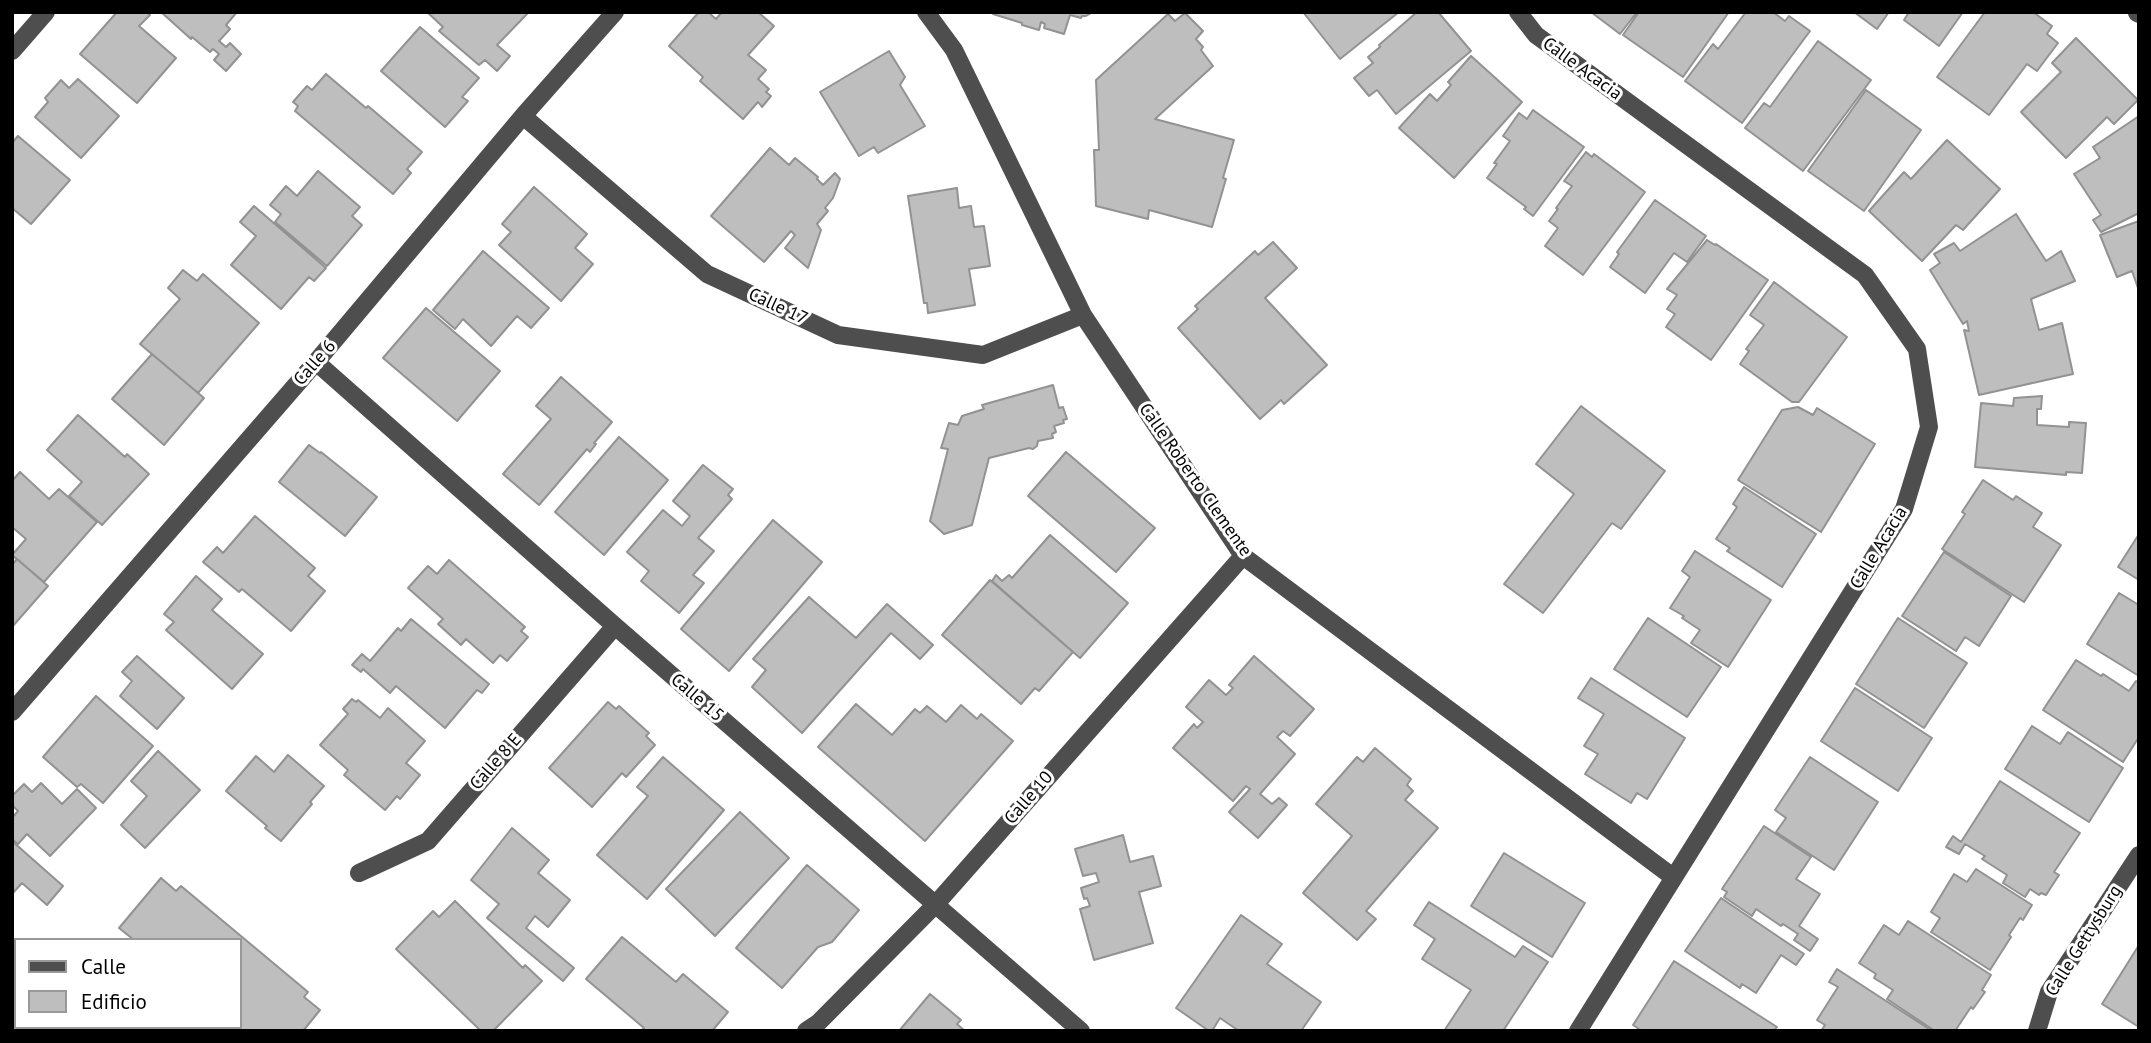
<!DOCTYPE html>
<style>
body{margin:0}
#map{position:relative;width:2151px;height:1043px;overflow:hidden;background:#fff;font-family:"PT Sans",sans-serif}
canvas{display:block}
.frame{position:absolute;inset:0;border:14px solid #000;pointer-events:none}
.legend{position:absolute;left:14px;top:938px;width:228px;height:91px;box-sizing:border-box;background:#fff;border:2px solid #999;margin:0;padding:9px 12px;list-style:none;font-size:21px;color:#000}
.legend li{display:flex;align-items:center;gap:14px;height:35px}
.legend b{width:35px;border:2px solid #999}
</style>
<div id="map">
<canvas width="2151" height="1043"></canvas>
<div class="frame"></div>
<ul class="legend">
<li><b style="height:9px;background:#4e4e4e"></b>Calle</li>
<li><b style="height:19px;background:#bebebe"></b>Edificio</li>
</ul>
</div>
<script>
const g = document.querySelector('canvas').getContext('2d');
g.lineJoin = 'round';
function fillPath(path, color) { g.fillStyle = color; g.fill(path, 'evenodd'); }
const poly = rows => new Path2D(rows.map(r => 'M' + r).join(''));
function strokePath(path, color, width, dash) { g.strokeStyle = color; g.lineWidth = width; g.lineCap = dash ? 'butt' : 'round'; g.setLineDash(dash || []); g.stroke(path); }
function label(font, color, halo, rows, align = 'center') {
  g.font = font + ' "PT Sans",sans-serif'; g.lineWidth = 6; g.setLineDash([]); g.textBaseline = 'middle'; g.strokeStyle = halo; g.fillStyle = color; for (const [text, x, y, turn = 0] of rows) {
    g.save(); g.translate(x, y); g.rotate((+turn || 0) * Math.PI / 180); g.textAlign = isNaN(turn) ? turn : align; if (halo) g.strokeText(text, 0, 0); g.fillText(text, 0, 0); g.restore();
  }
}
const building = poly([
 [117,12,146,12,150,15,139,26,176,58,137,103,80,54,117,12],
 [161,12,237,12,226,25,230,29,219,41,226,47,230,43,241,54,226,71,214,60,219,54,213,49,210,52,192,37,191,39,161,12],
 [427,12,524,12,527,14,497,45,510,56,497,71,485,60,479,65,439,31,443,27,427,12],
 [699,12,708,12,716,19,722,12,758,12,774,26,748,55,766,70,758,79,769,89,766,92,771,96,762,107,758,102,743,119,700,81,703,77,669,46,699,12],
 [994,12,1093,12,1086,16,1082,16,1081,18,1070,15,1064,34,1044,28,1045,24,1041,22,1039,30,1022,25,1022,23,993,14,994,12],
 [1303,12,1399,12,1340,59,1303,12],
 [1417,12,1438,12,1471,51,1396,114,1377,90,1369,96,1354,78,1373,63,1368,57,1380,47,1379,45,1417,12],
 [1591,12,1637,12,1620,34,1591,12],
 [1639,12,1652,13,1729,12,1683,77,1623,35,1639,12],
 [1746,12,1773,12,1785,21,1789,16,1810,31,1742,123,1685,81,1713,44,1718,49,1746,12],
 [1854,12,1889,12,1877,29,1854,12],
 [1909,12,1963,12,1939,46,1904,20,1909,12],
 [1985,12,2033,12,2052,26,2047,34,2058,43,2037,71,2027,64,1989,115,1937,77,1985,12],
 [1185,13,1203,31,1196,39,1203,47,1201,50,1213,66,1155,119,1234,140,1223,178,1226,179,1212,227,1149,210,1148,219,1096,206,1094,150,1099,150,1096,80,1168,14,1175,21,1185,13],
 [420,27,479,78,462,97,468,101,445,127,381,71,420,27],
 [2076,38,2138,100,2114,124,2107,117,2066,158,2021,112,2061,72,2052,63,2076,38],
 [1818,41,1871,80,1803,171,1745,128,1764,103,1770,107,1818,41],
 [889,51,905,77,900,85,925,126,878,153,874,147,859,156,820,92,889,51],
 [1471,56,1522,102,1454,178,1399,128,1430,94,1437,101,1451,85,1448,82,1471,56],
 [326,74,366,108,368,106,422,152,407,169,411,173,393,194,295,111,298,106,293,102,307,86,312,90,326,74],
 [78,79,119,116,81,158,35,117,48,102,45,98,61,80,69,88,78,79],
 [1866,90,1921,130,1864,211,1808,171,1866,90],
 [1533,110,1584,147,1533,216,1524,209,1526,207,1487,178,1497,164,1494,163,1510,141,1503,136,1519,113,1527,119,1533,110],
 [2139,116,2139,213,2101,232,2093,220,2101,215,2074,174,2100,158,2093,147,2139,116],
 [18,136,70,180,31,224,12,208,12,143,18,136],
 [1947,140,2000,189,1963,230,1956,225,1922,261,1869,211,1904,172,1911,179,1947,140],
 [770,148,789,165,795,158,818,177,817,179,823,185,835,173,840,179,833,198,825,208,828,211,817,224,821,230,808,268,785,248,795,235,791,231,764,262,711,216,770,148],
 [1586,152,1592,157,1594,154,1645,192,1583,275,1545,246,1558,228,1549,221,1558,209,1556,208,1572,186,1564,181,1586,152],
 [318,171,360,207,352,216,362,225,327,266,275,222,281,214,270,205,286,186,297,196,318,171],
 [534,187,587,234,575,248,593,264,561,301,499,245,511,232,502,224,534,187],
 [957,188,959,208,971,206,974,227,984,226,990,266,969,269,975,305,928,313,927,303,924,303,908,196,957,188],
 [1655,200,1706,236,1687,262,1674,253,1645,293,1610,267,1619,254,1617,252,1655,200],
 [254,206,326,268,314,281,309,277,281,309,231,265,256,236,240,222,254,206],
 [2016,214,2046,261,2061,251,2075,281,2031,299,2039,330,2062,323,2073,374,1979,395,1964,330,1969,331,1967,321,1963,324,1930,270,1940,263,1934,254,1954,243,1960,251,2016,214],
 [2139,221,2139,288,2138,288,2132,271,2117,277,2100,235,2139,221],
 [1707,240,1715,245,1716,244,1768,280,1711,360,1666,327,1675,314,1667,309,1677,295,1667,289,1707,240],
 [1273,242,1297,268,1265,298,1327,365,1284,404,1281,400,1260,419,1178,328,1198,309,1195,306,1255,251,1258,255,1273,242],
 [483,251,549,308,531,328,517,316,491,346,463,319,455,329,433,310,483,251],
 [183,270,197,281,203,274,259,323,198,393,140,344,180,299,168,288,183,270],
 [1774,282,1847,337,1799,402,1792,402,1740,364,1749,351,1746,349,1764,325,1750,315,1774,282],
 [426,308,500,371,457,421,383,358,426,308],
 [152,354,204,398,164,445,112,399,152,354],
 [561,377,612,422,594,443,596,444,590,452,587,449,539,505,503,474,551,419,536,406,561,377],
 [1053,385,1059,408,1063,407,1067,419,1063,420,1064,423,1054,426,1056,432,1052,434,1053,438,1038,441,1037,446,1033,449,1029,448,989,458,972,525,944,534,930,521,948,449,941,448,949,423,958,425,962,416,984,409,982,405,1053,385],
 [2042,396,2041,409,2037,409,2037,425,2069,427,2069,422,2086,423,2082,473,2066,472,2066,475,1975,467,1981,403,2013,406,2014,398,2042,396],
 [1581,406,1665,471,1621,529,1612,523,1543,613,1504,584,1574,494,1536,464,1581,406],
 [1798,407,1813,415,1817,408,1875,444,1821,532,1738,480,1782,410,1798,407],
 [78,415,125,457,127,454,149,474,102,525,69,496,82,482,47,450,78,415],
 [619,437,668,480,604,555,555,512,619,437],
 [309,445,320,453,321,452,377,497,345,536,279,482,309,445],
 [1066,452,1155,528,1116,572,1028,496,1066,452],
 [703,465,733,489,728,495,732,499,698,538,714,551,693,575,704,583,679,613,641,581,649,571,627,552,663,510,682,526,690,516,673,501,703,465],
 [20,472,49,499,59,489,97,522,44,582,12,555,26,539,12,527,12,481,20,472],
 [1983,480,2013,500,2016,496,2042,513,2033,527,2061,545,2024,602,1942,549,1965,514,1962,512,1983,480],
 [1744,487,1816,534,1782,587,1727,551,1730,548,1716,539,1737,507,1733,504,1744,487],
 [255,516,315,568,308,576,325,591,291,631,242,589,239,592,203,562,217,547,223,553,255,516],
 [773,520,822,562,729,671,681,629,773,520],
 [2139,534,2139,580,2118,567,2139,534],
 [1050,535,1128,603,1080,658,992,581,996,575,1002,581,1009,575,1012,578,1050,535],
 [1695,551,1771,600,1728,667,1691,643,1700,630,1682,618,1684,616,1670,608,1690,577,1682,571,1695,551],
 [1944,552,2011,596,1979,646,1965,637,1956,651,1902,616,1944,552],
 [17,559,48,586,12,627,12,565,17,559],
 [449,560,525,627,521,631,528,637,507,661,500,655,493,663,466,639,461,645,438,624,443,619,408,588,428,566,437,574,449,560],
 [196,576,222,599,212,610,263,654,232,689,166,630,174,622,164,614,196,576],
 [990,580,1073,652,1039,691,1035,688,1021,704,942,635,990,580],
 [2119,593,2139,605,2139,676,2087,644,2119,593],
 [809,597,856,638,887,604,933,645,920,659,891,633,802,733,752,687,766,670,753,659,809,597],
 [1648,618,1721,667,1687,717,1614,669,1648,618],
 [1898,618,1967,663,1924,728,1856,684,1898,618],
 [411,619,489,684,482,693,477,690,445,728,396,686,390,693,363,669,361,672,352,665,362,654,370,661,398,628,401,631,411,619],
 [137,656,184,698,157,729,120,696,132,681,122,672,137,656],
 [1254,656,1314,709,1290,736,1283,731,1277,737,1295,754,1260,794,1272,804,1279,798,1287,805,1258,838,1229,812,1250,789,1246,786,1233,801,1173,748,1194,724,1197,728,1203,722,1186,707,1209,680,1226,695,1233,688,1229,685,1254,656],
 [2076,660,2101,676,2103,674,2129,691,2136,681,2139,683,2139,737,2123,762,2043,710,2076,660],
 [1591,678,1685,738,1647,799,1637,793,1631,803,1585,774,1598,754,1584,746,1604,714,1578,698,1591,678],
 [1855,688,1932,738,1898,791,1821,741,1855,688],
 [96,696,153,746,103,803,81,784,77,787,43,757,96,696],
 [352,699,356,702,358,700,380,718,388,708,425,741,406,763,420,775,400,799,397,796,385,810,344,775,348,770,320,745,348,714,343,709,352,699],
 [608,702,616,709,619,706,649,733,646,736,655,745,626,777,622,773,592,807,549,768,608,702],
 [856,704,892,735,915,709,920,713,927,706,946,722,961,705,977,719,981,714,1013,741,925,841,818,747,856,704],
 [2032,726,2060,744,2068,732,2123,768,2089,822,2005,769,2032,726],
 [1375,748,1411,779,1407,785,1413,791,1405,800,1438,828,1366,911,1376,919,1357,940,1303,893,1352,836,1316,804,1357,757,1363,762,1375,748],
 [158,751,200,790,145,848,121,825,147,796,131,781,158,751],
 [288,755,324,786,310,802,312,804,281,841,265,828,267,826,226,791,256,756,274,772,288,755],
 [663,757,724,810,647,899,597,855,648,796,637,787,663,757],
 [1810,757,1878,802,1834,870,1776,832,1786,818,1775,810,1810,757],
 [2000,781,2080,833,2054,872,2059,875,2046,895,2041,893,2039,895,2030,889,2025,897,2003,883,2007,875,1982,859,1985,856,1965,844,1959,854,1946,847,1953,836,1961,842,2000,781],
 [41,783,62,804,77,789,96,808,50,856,27,834,18,844,12,839,12,818,18,811,12,805,12,796,24,784,32,792,41,783],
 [740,812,789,858,715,936,666,889,740,812],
 [1764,826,1811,857,1796,879,1820,894,1799,926,1818,939,1810,951,1794,940,1798,934,1783,924,1781,926,1756,909,1752,916,1724,897,1727,892,1722,889,1764,826],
 [512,828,549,860,538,873,570,900,548,927,535,916,526,928,574,968,563,981,487,918,499,904,471,880,512,828],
 [1123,835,1130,862,1153,856,1161,886,1139,892,1153,943,1094,960,1080,909,1090,906,1087,898,1084,899,1081,888,1099,882,1096,873,1083,876,1075,849,1123,835],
 [12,841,63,886,47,905,22,883,12,894,12,841],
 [1504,853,1585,903,1552,957,1471,906,1504,853],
 [807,865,859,910,832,942,818,947,782,988,736,948,807,865],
 [1976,869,2032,905,2023,920,2020,918,2009,935,2011,937,1990,970,1931,932,1940,918,1931,912,1954,874,1967,882,1976,869],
 [161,878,176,891,181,886,308,992,304,997,320,1010,303,1031,231,1031,227,1027,240,1027,240,940,134,940,119,928,161,878],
 [1721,898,1804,954,1796,965,1781,955,1756,993,1742,984,1740,988,1685,951,1721,898],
 [455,901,523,968,525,965,542,981,493,1031,481,1031,396,949,433,911,439,917,455,901],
 [1429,902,1515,957,1523,946,1548,962,1503,1031,1444,1031,1471,990,1422,959,1435,939,1414,925,1429,902],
 [1241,915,1282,944,1267,964,1321,1002,1301,1031,1239,1031,1220,1018,1212,1031,1209,1031,1176,1008,1241,915],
 [1908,921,1991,975,1982,990,1985,992,1973,1009,1971,1007,1955,1031,1935,1031,1887,999,1893,990,1874,978,1876,974,1859,963,1884,925,1899,935,1908,921],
 [622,937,676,982,683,974,728,1012,712,1031,641,1031,644,1028,586,979,622,937],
 [2139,945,2139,1027,2102,1004,2139,945],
 [1674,961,1777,1027,1774,1031,1642,1031,1633,1025,1674,961],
 [1837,969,1932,1031,1821,1031,1825,1025,1817,1020,1838,987,1829,982,1837,969],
 [12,972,16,975,16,1023,12,1027,12,972],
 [930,994,961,1020,957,1024,965,1031,899,1031,930,994]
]);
fillPath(building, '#bebebe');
strokePath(building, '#929292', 2);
strokePath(poly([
 [926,12,954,50,1083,315,1243,556,1673,877],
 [1518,12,1536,35,1865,275,1917,349,1929,427,1904,509,1578,1031],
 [2137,13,2139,14],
 [12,51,46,12],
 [523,116,707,274,838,335,983,355,1083,315],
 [316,362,615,626,1081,1031],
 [12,712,316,362,523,116,615,12],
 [359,873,428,841,615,626],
 [806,1031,818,1023,935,905,1243,556],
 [2037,1031,2049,992,2139,855]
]), '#4e4e4e', 18);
label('18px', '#000', '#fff', [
 ["Calle Acacia",1582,69,36],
 ["Calle 17",778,307,25],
 ["Calle 6",315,363,-49],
 ["Calle Roberto Clemente",1195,480,55],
 ["Calle Acacia",1879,548,-59],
 ["Calle 15",697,698,41],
 ["Calle 8 E",496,762,-49],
 ["Calle 10",1029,798,-49],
 ["Calle Gettysburg",2084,941,-58]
]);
</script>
